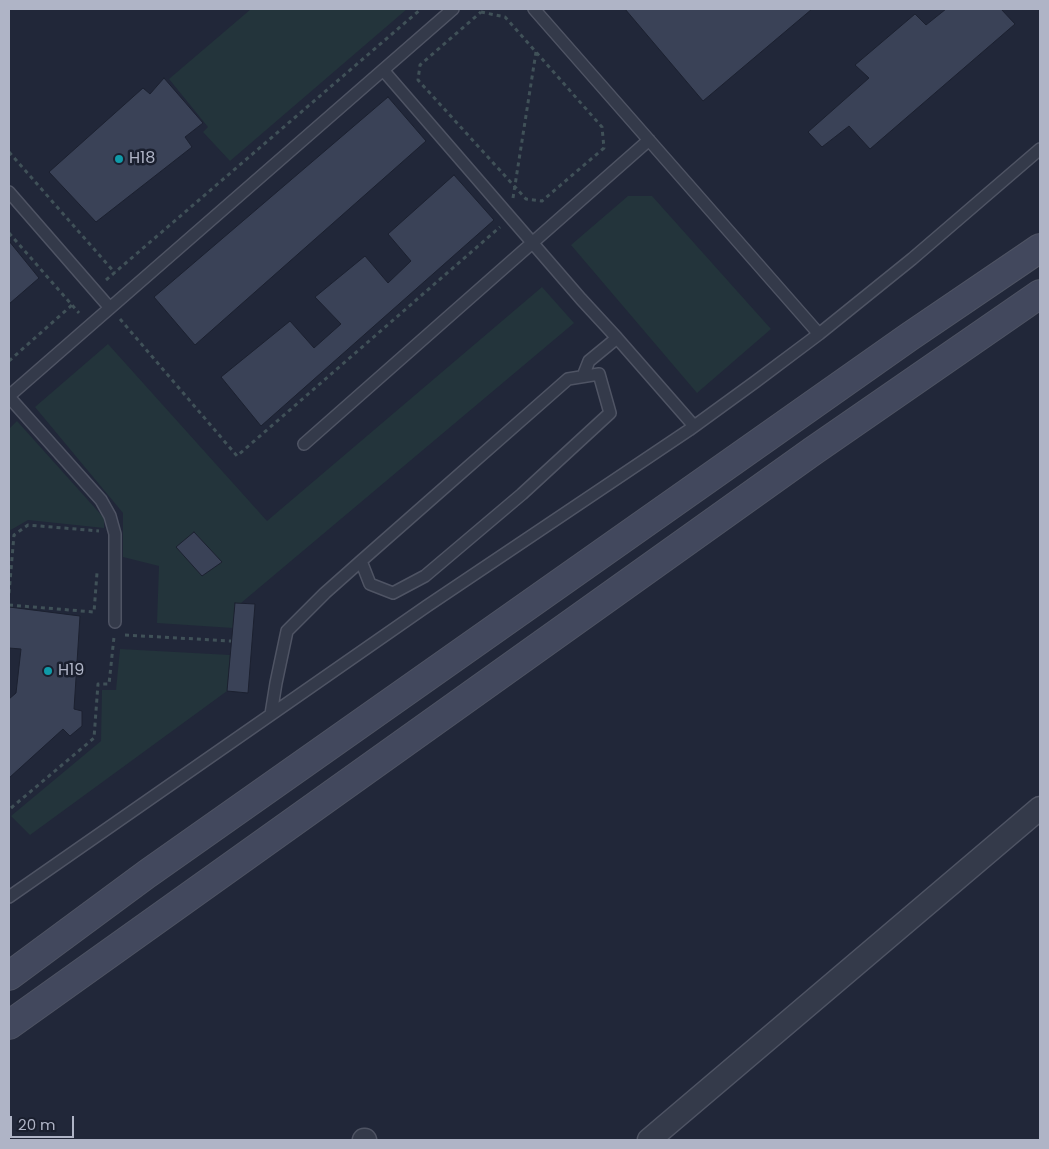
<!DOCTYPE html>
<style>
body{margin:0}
#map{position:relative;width:1049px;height:1149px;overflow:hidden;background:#212739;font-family:Poppins,sans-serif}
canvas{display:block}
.frame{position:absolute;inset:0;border:10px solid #afb4c6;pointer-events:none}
.scale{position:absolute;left:10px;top:1116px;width:64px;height:22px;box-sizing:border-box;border:2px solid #afb4c6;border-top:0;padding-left:6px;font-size:15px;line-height:18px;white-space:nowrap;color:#afb4c6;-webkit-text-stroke:4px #1a1f2e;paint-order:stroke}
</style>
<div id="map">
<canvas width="1049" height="1149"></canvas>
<div class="frame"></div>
<div class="scale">20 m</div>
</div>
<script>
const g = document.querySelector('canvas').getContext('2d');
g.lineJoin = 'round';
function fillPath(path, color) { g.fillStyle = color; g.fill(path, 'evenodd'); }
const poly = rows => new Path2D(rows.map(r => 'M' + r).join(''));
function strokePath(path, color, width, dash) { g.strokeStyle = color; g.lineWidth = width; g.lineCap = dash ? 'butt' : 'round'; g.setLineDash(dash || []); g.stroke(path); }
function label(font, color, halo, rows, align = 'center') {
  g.font = font + ' Poppins,sans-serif'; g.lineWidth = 5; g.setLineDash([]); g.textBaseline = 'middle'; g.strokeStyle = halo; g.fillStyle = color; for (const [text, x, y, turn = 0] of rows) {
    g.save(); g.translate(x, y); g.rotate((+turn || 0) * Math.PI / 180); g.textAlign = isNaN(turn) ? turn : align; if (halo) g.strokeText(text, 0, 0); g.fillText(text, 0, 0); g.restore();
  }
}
fillPath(poly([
 [251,9,407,9,230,161,203,132,208,127,169,79],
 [628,196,652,196,771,329,697,393,571,245],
 [542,287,574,323,241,603,235,603,233,628,157,623,159,566,123,557,123,513,35,407,108,344,267,521],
 [17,421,104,518,104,528,28,520,9,531,9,429],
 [120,649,230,655,227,691,30,835,11,816,101,741,102,690,116,690]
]), '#23343b');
const building = poly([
 [625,9,812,9,703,101,625,9],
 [946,9,1001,9,1015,24,870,149,849,126,822,147,808,132,869,78,855,65,915,14,926,25,946,9],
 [164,78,203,123,185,137,192,147,96,222,49,172,143,88,150,94,164,78],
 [388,97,426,141,195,345,154,297,388,97],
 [454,175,494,220,261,426,221,377,290,321,314,348,341,324,315,297,365,256,388,283,411,261,388,234,454,175],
 [9,241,39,278,9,304,9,241],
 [194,532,222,562,202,576,176,547,194,532],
 [235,603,255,604,248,693,227,691,235,603],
 [9,607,80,616,74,709,82,711,82,726,70,736,63,729,9,778,9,699,16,693,21,649,9,648,9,607]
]);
fillPath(building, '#3a4257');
strokePath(building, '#1c2130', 1);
const lane = poly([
 [534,9,819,334],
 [383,70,581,299,617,338],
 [9,192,110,308],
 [583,376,589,361,617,338,694,426],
 [9,396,453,9],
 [9,397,101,500,110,516,115,534,115,622],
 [304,444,649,140],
 [271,714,276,683,287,631,325,593,361,561,568,379,599,374,610,413,522,494,425,576,393,593,370,584,361,561],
 [9,897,427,606,689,430,755,382,819,334,912,259,1040,149]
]);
const street = poly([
 [364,1140,365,1140],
 [649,1140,1040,808]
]);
const secondary = poly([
 [9,976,147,874,909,337,1040,248],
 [9,1025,813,451,1040,294]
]);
strokePath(lane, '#4f5464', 14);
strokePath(street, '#4f5464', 25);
strokePath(secondary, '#4f5464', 30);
strokePath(poly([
 [481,12,505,17,602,127,604,148,542,201,526,199,418,80,420,65,481,12],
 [9,152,115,273],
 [513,198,536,52],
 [9,233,79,313],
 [106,280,421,9],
 [120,319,237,456,500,227],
 [9,361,72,305],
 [9,593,14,535,28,525,99,531],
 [9,605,94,612,97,573],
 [125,635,231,641],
 [11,808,94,738,98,684,109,684,114,637]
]), '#405158', 3, [4, 4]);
strokePath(lane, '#343a4a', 11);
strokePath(street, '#343a4a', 22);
strokePath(secondary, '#42485d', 28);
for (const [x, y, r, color] of [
 [119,159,5,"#0f9aa8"],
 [48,671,5,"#0f9aa8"]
]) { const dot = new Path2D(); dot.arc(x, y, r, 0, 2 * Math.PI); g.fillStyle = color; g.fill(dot); strokePath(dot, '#1a1f2e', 2); }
label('16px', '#afb4c6', '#1a1f2e', [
 ["H18",129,159],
 ["H19",58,671]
], 'left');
</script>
